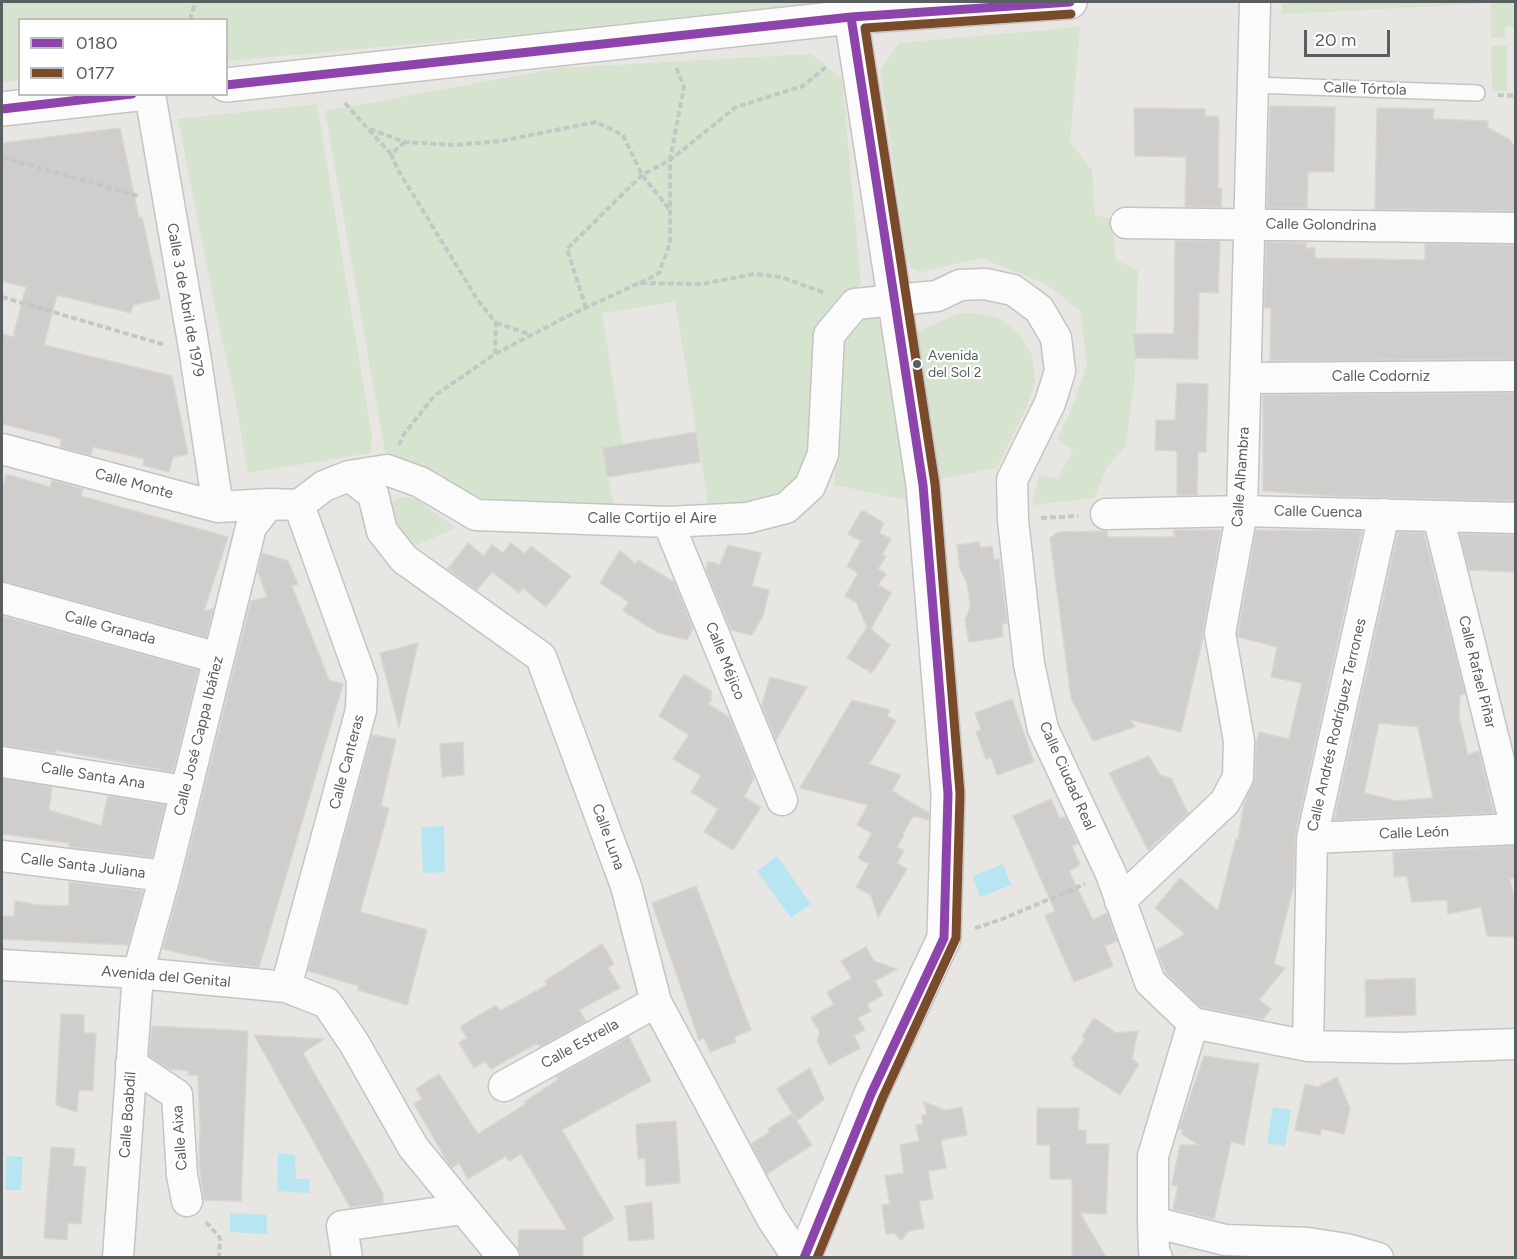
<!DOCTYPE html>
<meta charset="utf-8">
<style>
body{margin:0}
#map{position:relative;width:1517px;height:1259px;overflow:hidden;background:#e8e6e3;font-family:Figtree,sans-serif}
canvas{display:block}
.frame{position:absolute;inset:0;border:3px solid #595e60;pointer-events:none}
.legend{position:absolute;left:18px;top:18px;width:210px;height:78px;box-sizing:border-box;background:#fff;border:2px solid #bdbfbf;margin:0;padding:8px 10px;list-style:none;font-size:18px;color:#595e60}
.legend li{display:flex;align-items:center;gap:12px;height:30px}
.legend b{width:30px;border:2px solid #bdbfbf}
.scale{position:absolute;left:1304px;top:30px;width:86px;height:27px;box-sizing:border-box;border:3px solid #595e60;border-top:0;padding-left:8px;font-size:18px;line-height:21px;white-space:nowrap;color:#595e60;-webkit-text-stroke:4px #fff;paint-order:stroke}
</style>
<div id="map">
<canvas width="1517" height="1259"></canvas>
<div class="frame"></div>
<ul class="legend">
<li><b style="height:8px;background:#8e44ad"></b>0180</li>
<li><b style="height:8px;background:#7a4b2a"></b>0177</li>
</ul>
<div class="scale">20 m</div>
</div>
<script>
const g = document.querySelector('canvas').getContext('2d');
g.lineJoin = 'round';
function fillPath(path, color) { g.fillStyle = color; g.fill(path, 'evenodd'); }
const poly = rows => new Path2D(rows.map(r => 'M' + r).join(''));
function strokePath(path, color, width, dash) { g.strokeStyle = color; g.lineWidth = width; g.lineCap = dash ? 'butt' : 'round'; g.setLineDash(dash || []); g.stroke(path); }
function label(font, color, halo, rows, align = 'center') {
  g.font = font + ' Figtree,sans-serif'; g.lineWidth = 4.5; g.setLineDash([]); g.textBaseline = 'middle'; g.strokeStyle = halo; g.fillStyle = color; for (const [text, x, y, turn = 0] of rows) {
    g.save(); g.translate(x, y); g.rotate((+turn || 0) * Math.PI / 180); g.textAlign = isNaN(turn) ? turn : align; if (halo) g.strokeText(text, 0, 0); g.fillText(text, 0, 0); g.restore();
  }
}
fillPath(poly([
 [2,2,877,2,227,61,226,20,20,20,19,80,2,82],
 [1282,2,1477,2,1477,4,1282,14],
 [1491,2,1515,2,1515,27,1505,27,1505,38,1491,38],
 [1080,27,1070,142,1092,170,1095,215,1112,219,1116,260,1138,270,1135,375,1126,446,1108,466,1094,498,1032,505,1039,475,1058,479,1073,450,1057,439,1073,406,1087,364,1080,311,1046,284,981,258,921,272,911,268,907,262,880,71,899,43],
 [1491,46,1507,46,1507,91,1492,91],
 [812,54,842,79,861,283,815,334,811,451,799,477,771,496,709,509,675,302,602,313,623,444,603,448,614,507,486,504,385,452,325,111,559,68],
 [317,104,372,437,371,453,248,473,234,392,219,327,178,119],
 [863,311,877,318,891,342,910,501,834,485,839,433,836,346],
 [976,313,998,318,1019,333,1032,355,1035,381,1027,406,997,468,935,480,913,334,957,314],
 [407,497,416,499,456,528,414,546,399,543,388,514,394,500]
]), '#d5e3cf');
fillPath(poly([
 [444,826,445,872,423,873,421,827],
 [777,856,811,904,791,918,757,871],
 [1003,864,1011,885,980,897,973,876],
 [1273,1107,1291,1110,1285,1146,1267,1143],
 [278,1153,295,1155,296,1179,310,1179,309,1193,277,1191],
 [7,1156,23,1157,21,1190,5,1190],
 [230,1213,267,1215,267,1234,230,1232]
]), '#b8e5f2');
const building = poly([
 [1270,106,1335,107,1334,172,1308,172,1307,208,1267,208,1270,106],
 [1134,108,1205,109,1205,116,1219,117,1218,188,1222,188,1221,207,1185,207,1186,157,1135,156,1134,108],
 [1377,108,1434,109,1433,119,1488,121,1488,128,1509,139,1515,147,1515,211,1375,209,1377,108],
 [120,128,139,218,142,217,160,299,133,305,131,313,57,295,44,345,172,376,188,454,173,457,169,472,143,465,144,459,93,447,91,455,60,447,62,439,2,424,2,334,13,337,26,287,2,281,2,143,120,128],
 [1175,241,1220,241,1218,293,1199,292,1198,359,1136,358,1133,334,1174,334,1175,241],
 [1266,242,1306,243,1306,248,1315,248,1315,258,1425,260,1425,244,1515,245,1515,359,1270,361,1271,308,1264,308,1266,242],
 [1177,383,1208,384,1206,452,1198,452,1197,495,1177,495,1177,451,1155,450,1156,420,1175,420,1177,383],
 [1515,393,1515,501,1332,496,1263,491,1263,395,1515,393],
 [696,432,700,462,607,477,603,448,696,432],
 [6,474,50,487,52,480,83,489,81,496,228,537,204,611,213,609,206,637,2,581,2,493,6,474],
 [862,510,884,523,879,533,891,539,882,555,886,556,878,569,886,574,878,585,891,593,871,629,890,645,872,673,847,658,867,627,856,602,845,596,858,573,847,566,861,541,848,534,862,510],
 [1174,530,1221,530,1203,630,1203,638,1181,732,1131,720,1135,727,1093,741,1071,698,1050,538,1058,532,1105,531,1107,531,1108,537,1174,537,1174,530],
 [1256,530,1362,531,1295,834,1294,884,1274,964,1285,968,1259,1000,1271,1009,1263,1019,1201,1007,1166,973,1157,950,1185,934,1155,908,1180,878,1218,911,1236,839,1238,839,1244,804,1255,778,1256,743,1259,732,1289,739,1302,683,1271,677,1277,647,1238,637,1238,633,1256,530],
 [1398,532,1424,533,1465,694,1460,695,1459,717,1468,755,1479,751,1494,813,1334,820,1398,532],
 [1379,723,1418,727,1433,798,1397,801,1364,793,1379,723],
 [1460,534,1515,535,1515,572,1469,570,1460,534],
 [979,542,980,548,992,546,994,560,999,559,1007,623,1002,624,1003,637,969,642,965,620,970,608,969,596,967,583,960,569,957,545,979,542],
 [468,543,484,556,492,545,503,553,511,543,525,554,531,546,571,576,546,607,523,588,519,593,492,572,477,590,448,569,468,543],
 [728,545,761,553,752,586,769,590,763,616,752,635,731,630,706,570,708,561,720,565,728,545],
 [620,550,635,564,638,560,674,582,693,629,687,640,659,633,623,611,629,602,600,583,620,550],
 [262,553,288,561,298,584,292,586,329,680,343,684,259,967,229,964,163,949,182,880,251,601,267,597,258,572,262,553],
 [2,616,198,670,173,772,56,750,56,753,2,745,2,616],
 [418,643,399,728,380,653,418,643],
 [684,674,711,691,711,700,708,704,730,718,754,778,744,797,761,807,733,850,704,832,718,809,691,792,701,776,673,759,689,735,659,716,684,674],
 [770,677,807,687,776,740,762,705,770,677],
 [1012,699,1034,762,997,775,991,757,986,759,976,732,981,730,975,713,1012,699],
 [852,700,890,710,887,716,896,721,869,764,901,775,892,791,929,813,929,820,913,816,903,834,904,835,897,847,904,851,897,863,907,869,878,918,871,895,856,887,869,864,858,858,872,833,857,825,868,805,800,788,852,700],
 [372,735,396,739,381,806,389,809,360,912,427,930,407,1005,358,990,359,986,308,971,372,735],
 [463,742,464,775,442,777,440,744,463,742],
 [1149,756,1160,775,1171,778,1188,813,1148,850,1109,773,1149,756],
 [2,779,52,787,49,810,101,826,108,796,165,805,152,857,69,847,69,843,2,834,2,779],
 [1051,799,1060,819,1065,817,1078,844,1072,846,1080,865,1069,871,1093,920,1107,913,1117,941,1105,946,1113,966,1074,982,1045,916,1055,911,1013,816,1051,799],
 [1515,846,1515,878,1510,879,1515,903,1515,937,1487,936,1481,907,1448,914,1447,900,1412,902,1407,876,1394,877,1393,852,1515,846],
 [69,882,143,891,128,945,2,939,2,916,14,916,15,901,38,905,69,906,69,882],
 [696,886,751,1030,734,1037,736,1042,710,1052,704,1038,699,1040,652,903,696,886],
 [602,944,614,964,608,968,620,988,579,1010,586,1021,540,1047,537,1043,491,1069,485,1061,474,1068,459,1043,467,1038,460,1027,496,1005,500,1011,547,985,545,981,602,944],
 [866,947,874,961,897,969,875,981,883,995,867,1004,871,1011,858,1018,865,1030,854,1036,860,1048,829,1065,817,1041,820,1032,811,1018,834,1004,827,992,852,978,841,961,866,947],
 [1415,978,1416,1015,1366,1017,1365,980,1415,978],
 [61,1014,84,1015,84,1033,96,1033,93,1091,79,1090,77,1112,56,1105,61,1014],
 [1094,1018,1116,1033,1138,1031,1132,1059,1139,1064,1120,1095,1073,1065,1075,1062,1071,1059,1085,1039,1082,1037,1094,1018],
 [152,1026,248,1031,241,1201,204,1200,199,1163,200,1127,198,1075,188,1075,189,1071,169,1069,149,1056,152,1026],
 [254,1035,324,1039,303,1053,383,1193,383,1203,350,1207,254,1035],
 [629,1037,651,1081,562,1130,614,1219,583,1237,583,1257,521,1257,518,1249,519,1230,567,1230,521,1154,509,1161,506,1156,468,1179,459,1163,452,1168,448,1163,414,1104,422,1099,416,1089,439,1074,478,1134,526,1104,524,1102,558,1080,556,1077,629,1037],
 [1204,1056,1259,1064,1244,1145,1231,1142,1214,1219,1173,1209,1178,1186,1172,1185,1180,1145,1199,1145,1182,1134,1183,1130,1179,1129,1204,1056],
 [810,1068,824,1099,797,1121,777,1089,810,1068],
 [1337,1077,1350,1109,1344,1134,1321,1129,1320,1135,1295,1130,1305,1084,1318,1087,1337,1077],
 [924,1102,945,1110,962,1107,967,1135,941,1140,946,1168,928,1171,933,1199,919,1201,924,1228,909,1231,901,1240,894,1233,886,1234,882,1205,890,1204,885,1176,904,1173,900,1145,919,1141,916,1125,923,1124,922,1115,927,1115,924,1102],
 [1037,1108,1079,1108,1078,1130,1086,1130,1086,1144,1109,1144,1106,1214,1080,1213,1106,1257,1072,1257,1072,1179,1050,1179,1050,1145,1037,1145,1037,1108],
 [792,1114,812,1145,767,1174,751,1144,770,1132,768,1129,792,1114],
 [676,1121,680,1183,646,1186,645,1158,638,1159,636,1124,676,1121],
 [51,1147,75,1149,73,1166,86,1167,81,1224,68,1223,67,1240,44,1238,51,1147],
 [652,1202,654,1239,629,1241,625,1206,652,1202]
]);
fillPath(building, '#d0cecc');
strokePath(building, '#d8d5d2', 1.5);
const service = poly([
 [1253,85,1477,93]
]);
const minor = poly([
 [150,94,195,354,218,507],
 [1126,223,1516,228],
 [1247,378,1516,376],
 [2,449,218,507,269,504,299,505,324,486,349,476,387,470,420,482,476,515,668,522,747,518,786,508,810,486,823,454,829,335,855,304,937,296,960,285,985,284,1013,290,1039,309,1056,338,1060,371,1050,403,1012,480,1013,520,1029,664,1043,729,1111,874,1150,982,1193,1023,1308,1046,1400,1048,1516,1044],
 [349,476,373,494,382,531,404,559,541,657,626,886,656,1002,771,1217,798,1258],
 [1106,514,1242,511,1516,518],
 [1438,516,1516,828],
 [668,522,782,800],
 [2,598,218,658],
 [2,762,185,791],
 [1312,838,1516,829],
 [2,856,165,876],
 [1120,901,1225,802,1238,777,1239,741,1220,633,1242,511,1255,2],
 [2,965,138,973,286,987,327,1003,354,1043,413,1147,504,1258],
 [286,987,361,710,362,680,299,505],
 [1308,1046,1312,838,1384,514],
 [131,1064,177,1095,182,1175,187,1201],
 [504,1086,656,1002],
 [1153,1222,1225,1240,1308,1243,1346,1249,1378,1258],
 [118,1258,138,973,165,876,251,527,269,504],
 [347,1258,342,1226,463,1209],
 [1157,1258,1154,1251,1153,1222,1153,1156,1193,1023]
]);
const tertiary = poly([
 [226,85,851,17,1070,2],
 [2,109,137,94],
 [804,1258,871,1094,944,938,948,794,923,485,851,17]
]);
strokePath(service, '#c4c4c4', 18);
strokePath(minor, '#c4c4c4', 33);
strokePath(tertiary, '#c4c4c4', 36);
strokePath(poly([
 [190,20,195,2],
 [1498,95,1516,96],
 [345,103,367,128,405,142,454,145,501,141,596,122,623,135,642,175,670,210],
 [369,130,391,154],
 [405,142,391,154,398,170,477,299,496,323,495,354],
 [2,157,138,196],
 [640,283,659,273,670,243,670,160,736,107,803,86,827,66],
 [2,297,165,345],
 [586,308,567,249,642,175,670,160,684,87,676,67],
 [496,323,532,335],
 [399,445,404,434,434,396,495,354,570,315,639,283,702,284,754,274,781,277,825,293],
 [1041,518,1078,516],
 [975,928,1000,920,1085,884],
 [206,1222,220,1238,219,1258]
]), '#c3c7c5', 4, [6, 3]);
strokePath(service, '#fcfbfb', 15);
strokePath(minor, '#fcfbfb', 30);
strokePath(tertiary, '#fcfbfb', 33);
strokePath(poly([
 [226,85,851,17,1070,2],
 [2,109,132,94],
 [804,1258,871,1094,944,938,948,794,923,485,851,17]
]), '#8e44ad', 9);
strokePath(poly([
 [817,1258,882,1099,956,938,960,793,935,484,865,28,1071,14]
]), '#7a4b2a', 9);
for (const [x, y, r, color] of [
 [917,364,5,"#595e60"]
]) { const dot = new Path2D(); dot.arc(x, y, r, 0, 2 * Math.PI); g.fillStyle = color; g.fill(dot); strokePath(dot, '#fff', 2); }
label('14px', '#595e60', '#fff', [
 ["Avenida",928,356],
 ["del Sol 2",928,373]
], 'left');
label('15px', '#595e60', '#fff', [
 ["Calle Tórtola",1365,89,2],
 ["Calle Golondrina",1321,225,1],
 ["Calle 3 de Abril de 1979",185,300,80],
 ["Calle Codorniz",1381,377],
 ["Calle Alhambra",1241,477,-86],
 ["Calle Monte",134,484,15],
 ["Calle Cuenca",1318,512,1],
 ["Calle Cortijo el Aire",652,519],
 ["Calle Granada",110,628,15],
 ["Calle Méjico",725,661,68],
 ["Calle Rafael Piñar",1477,672,76],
 ["Calle Andrés Rodríguez Terrones",1337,725,-77],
 ["Calle José Cappa Ibáñez",199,736,-76],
 ["Calle Canteras",347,762,-75],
 ["Calle Santa Ana",93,776,9],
 ["Calle Ciudad Real",1067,776,66],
 ["Calle León",1414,833,-2],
 ["Calle Luna",608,837,70],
 ["Calle Santa Juliana",83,866,7],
 ["Avenida del Genital",166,977,5],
 ["Calle Estrella",580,1044,-29],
 ["Calle Boabdil",128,1115,-86],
 ["Calle Aixa",180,1138,-94]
]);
</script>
